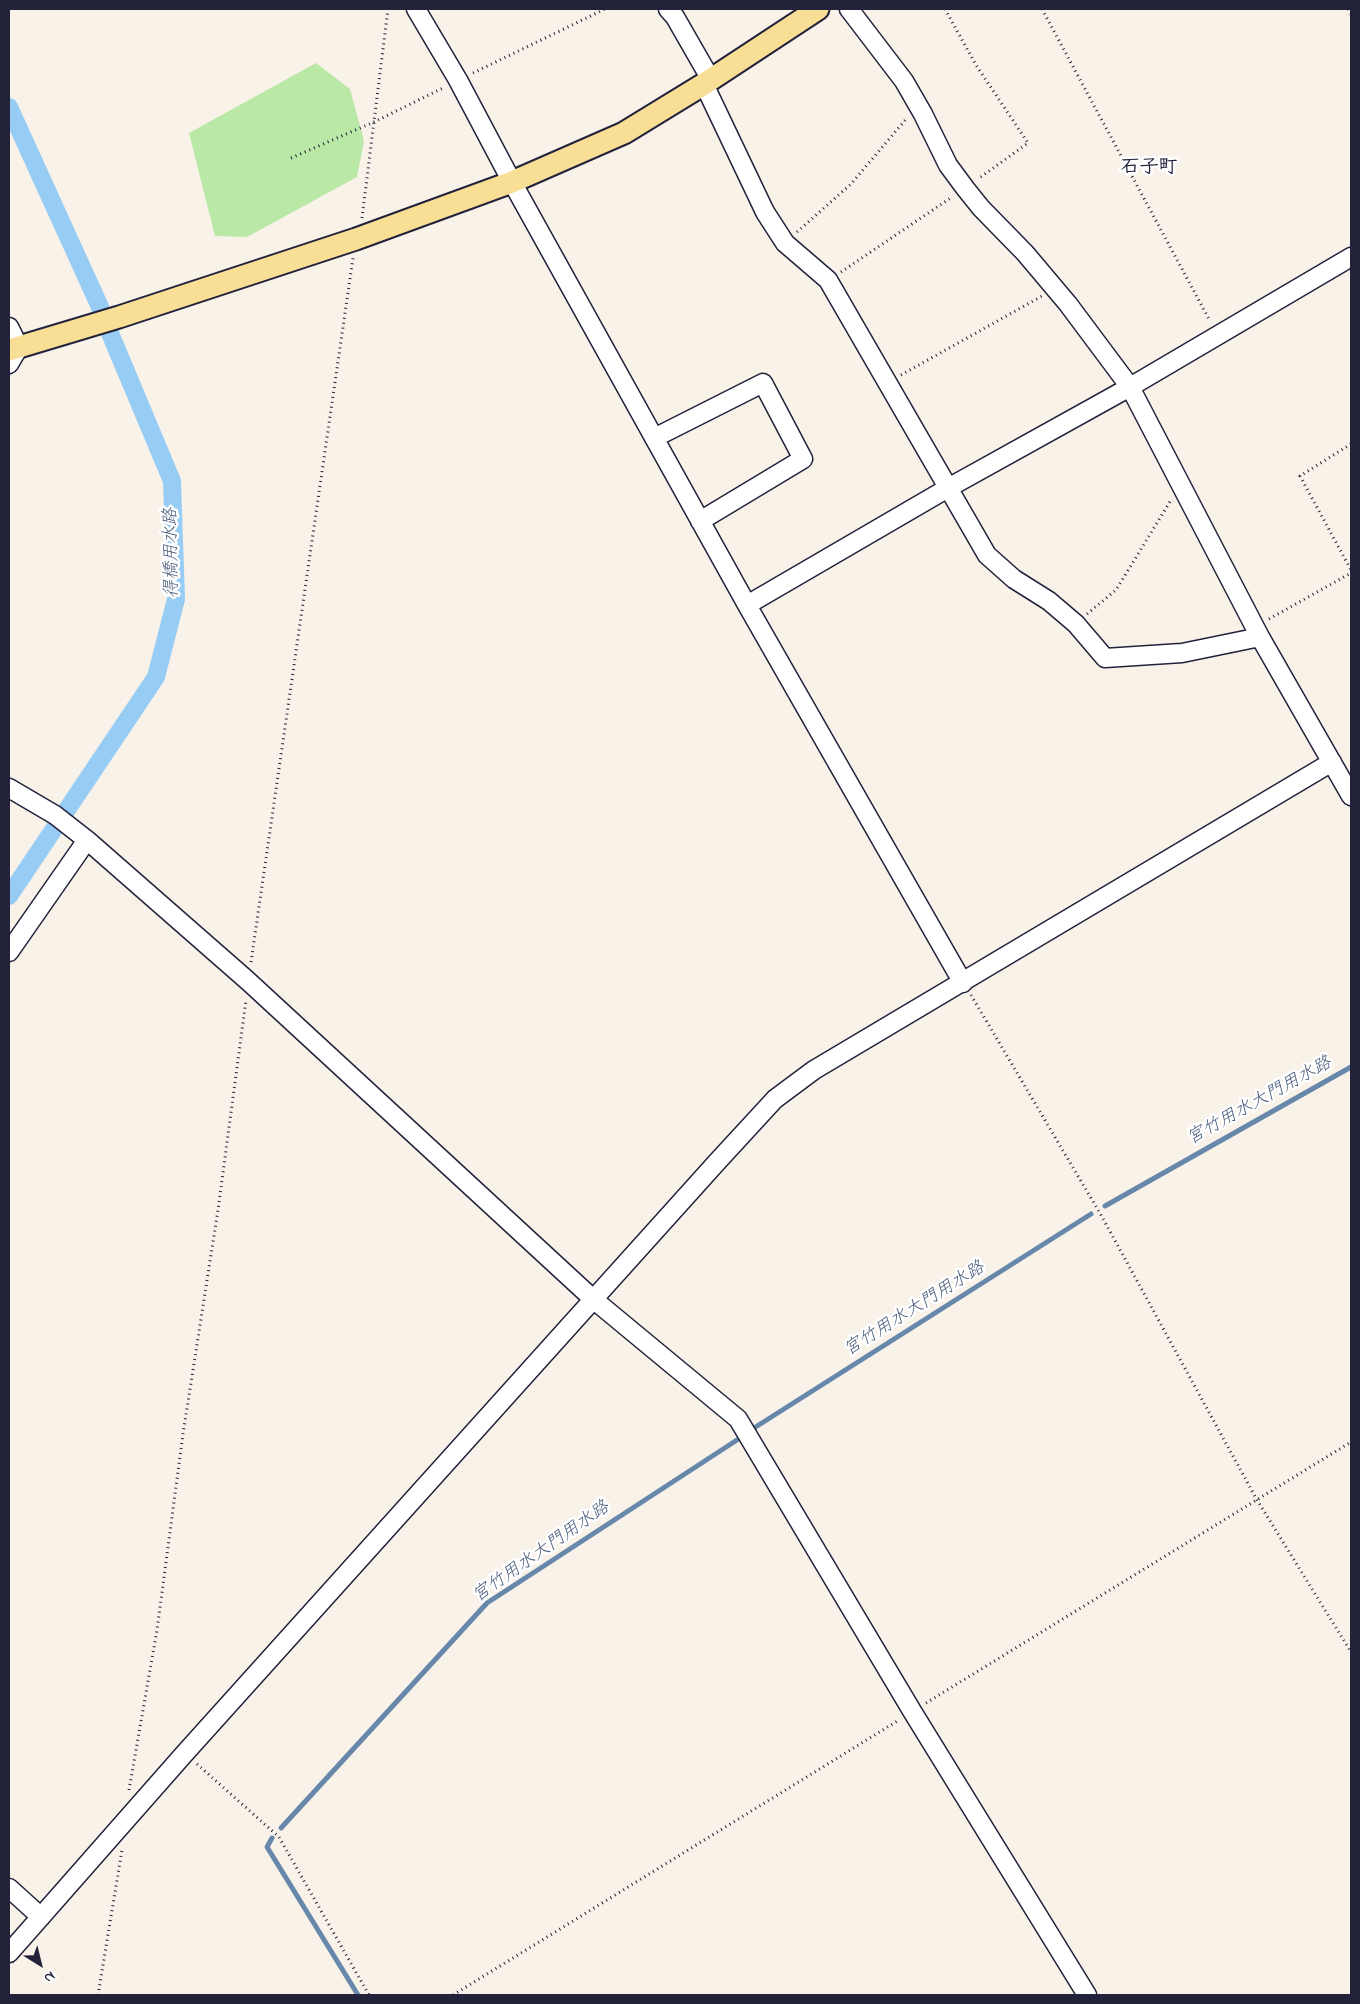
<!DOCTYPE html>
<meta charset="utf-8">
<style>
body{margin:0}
#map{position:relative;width:1360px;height:2004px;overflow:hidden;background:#f9f2e9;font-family:"Indie Flower",sans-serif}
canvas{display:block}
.frame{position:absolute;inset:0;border:10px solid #22223b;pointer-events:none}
.north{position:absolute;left:15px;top:1939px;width:50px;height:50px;-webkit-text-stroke:4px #fff;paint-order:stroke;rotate:144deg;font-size:14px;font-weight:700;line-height:20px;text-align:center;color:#22223b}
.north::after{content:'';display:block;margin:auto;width:18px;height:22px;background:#22223b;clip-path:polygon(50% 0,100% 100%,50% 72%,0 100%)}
</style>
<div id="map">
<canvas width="1360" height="2004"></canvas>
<div class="frame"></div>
<div class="north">N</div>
</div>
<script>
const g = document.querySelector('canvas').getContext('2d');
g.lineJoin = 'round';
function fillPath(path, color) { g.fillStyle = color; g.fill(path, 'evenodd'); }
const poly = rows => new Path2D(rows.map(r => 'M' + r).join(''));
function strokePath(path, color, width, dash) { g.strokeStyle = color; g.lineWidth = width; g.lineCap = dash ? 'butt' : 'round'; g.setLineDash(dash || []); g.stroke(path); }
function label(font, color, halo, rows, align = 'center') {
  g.font = font + ' "Indie Flower","Klee One",sans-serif'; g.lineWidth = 5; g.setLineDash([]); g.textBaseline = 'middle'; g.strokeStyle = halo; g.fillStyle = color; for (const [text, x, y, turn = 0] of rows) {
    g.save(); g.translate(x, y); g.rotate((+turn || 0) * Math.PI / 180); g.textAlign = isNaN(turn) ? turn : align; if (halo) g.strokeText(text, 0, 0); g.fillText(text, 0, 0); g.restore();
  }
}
fillPath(poly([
 [316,63,350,89,364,141,357,177,247,237,215,236,189,133]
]), '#bae9a7');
strokePath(poly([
 [1105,1206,1351,1067],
 [754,1428,1091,1214],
 [281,1828,487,1603,740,1438],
 [272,1838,267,1847,358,1995]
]), '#6888ab', 5);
strokePath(poly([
 [9,107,100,307],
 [9,896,156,677,176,599,172,481,107,326]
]), '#97ccf5', 18);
const minor = poly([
 [416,9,458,80,512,182,747,605,963,983],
 [668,9,675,17,710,78],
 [849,9,904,81,923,114,948,165,965,188,981,208,1025,253,1068,304,1130,387,1260,637,1351,796],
 [704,84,765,212,785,243,828,280,987,555,1014,579,1049,601,1076,624,1105,658,1182,653,1260,637],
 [9,327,19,347,9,364],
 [654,438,763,383,803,459,700,521],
 [747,605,948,488,1130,387,1351,257],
 [9,788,55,815,87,840,248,981,593,1299,738,1419,912,1711,1087,1995],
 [9,952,87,840],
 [9,1888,41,1917],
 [9,1953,185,1753,717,1162,775,1099,814,1070,1332,762]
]);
const major = poly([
 [9,350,119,317,356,239,512,182,624,133,704,84,818,9]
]);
strokePath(minor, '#22223b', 21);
strokePath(major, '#22223b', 25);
strokePath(poly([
 [945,9,976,65,1028,143,978,179],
 [1042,9,1210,321],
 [1348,9,1351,14],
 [473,73,605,9],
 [291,158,374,122,445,87],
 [362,218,388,9],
 [797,232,851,184,907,118],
 [841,272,952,197],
 [901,375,1042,296],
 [1351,444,1300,476,1351,570],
 [1087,614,1116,590,1171,500],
 [1269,619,1351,573],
 [251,962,353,258],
 [971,995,1101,1215,1257,1500,1351,1652],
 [926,1703,1351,1442],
 [197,1764,279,1837,369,1995],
 [129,1790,157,1630,183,1434,218,1210,246,1000],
 [98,1995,122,1850],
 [453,1995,899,1720]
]), '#22223b', 3, [1, 4]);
strokePath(minor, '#fff', 18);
strokePath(major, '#f9df96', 21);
label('italic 18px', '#4b5e7c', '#fff', [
 ["得橋用水路",173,553,-91],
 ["宮竹用水大門用水路",1260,1102,-29],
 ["宮竹用水大門用水路",915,1310,-32],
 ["宮竹用水大門用水路",542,1553,-35]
]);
label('bold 19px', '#22223b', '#fff', [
 ["石子町",1149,169]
]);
</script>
